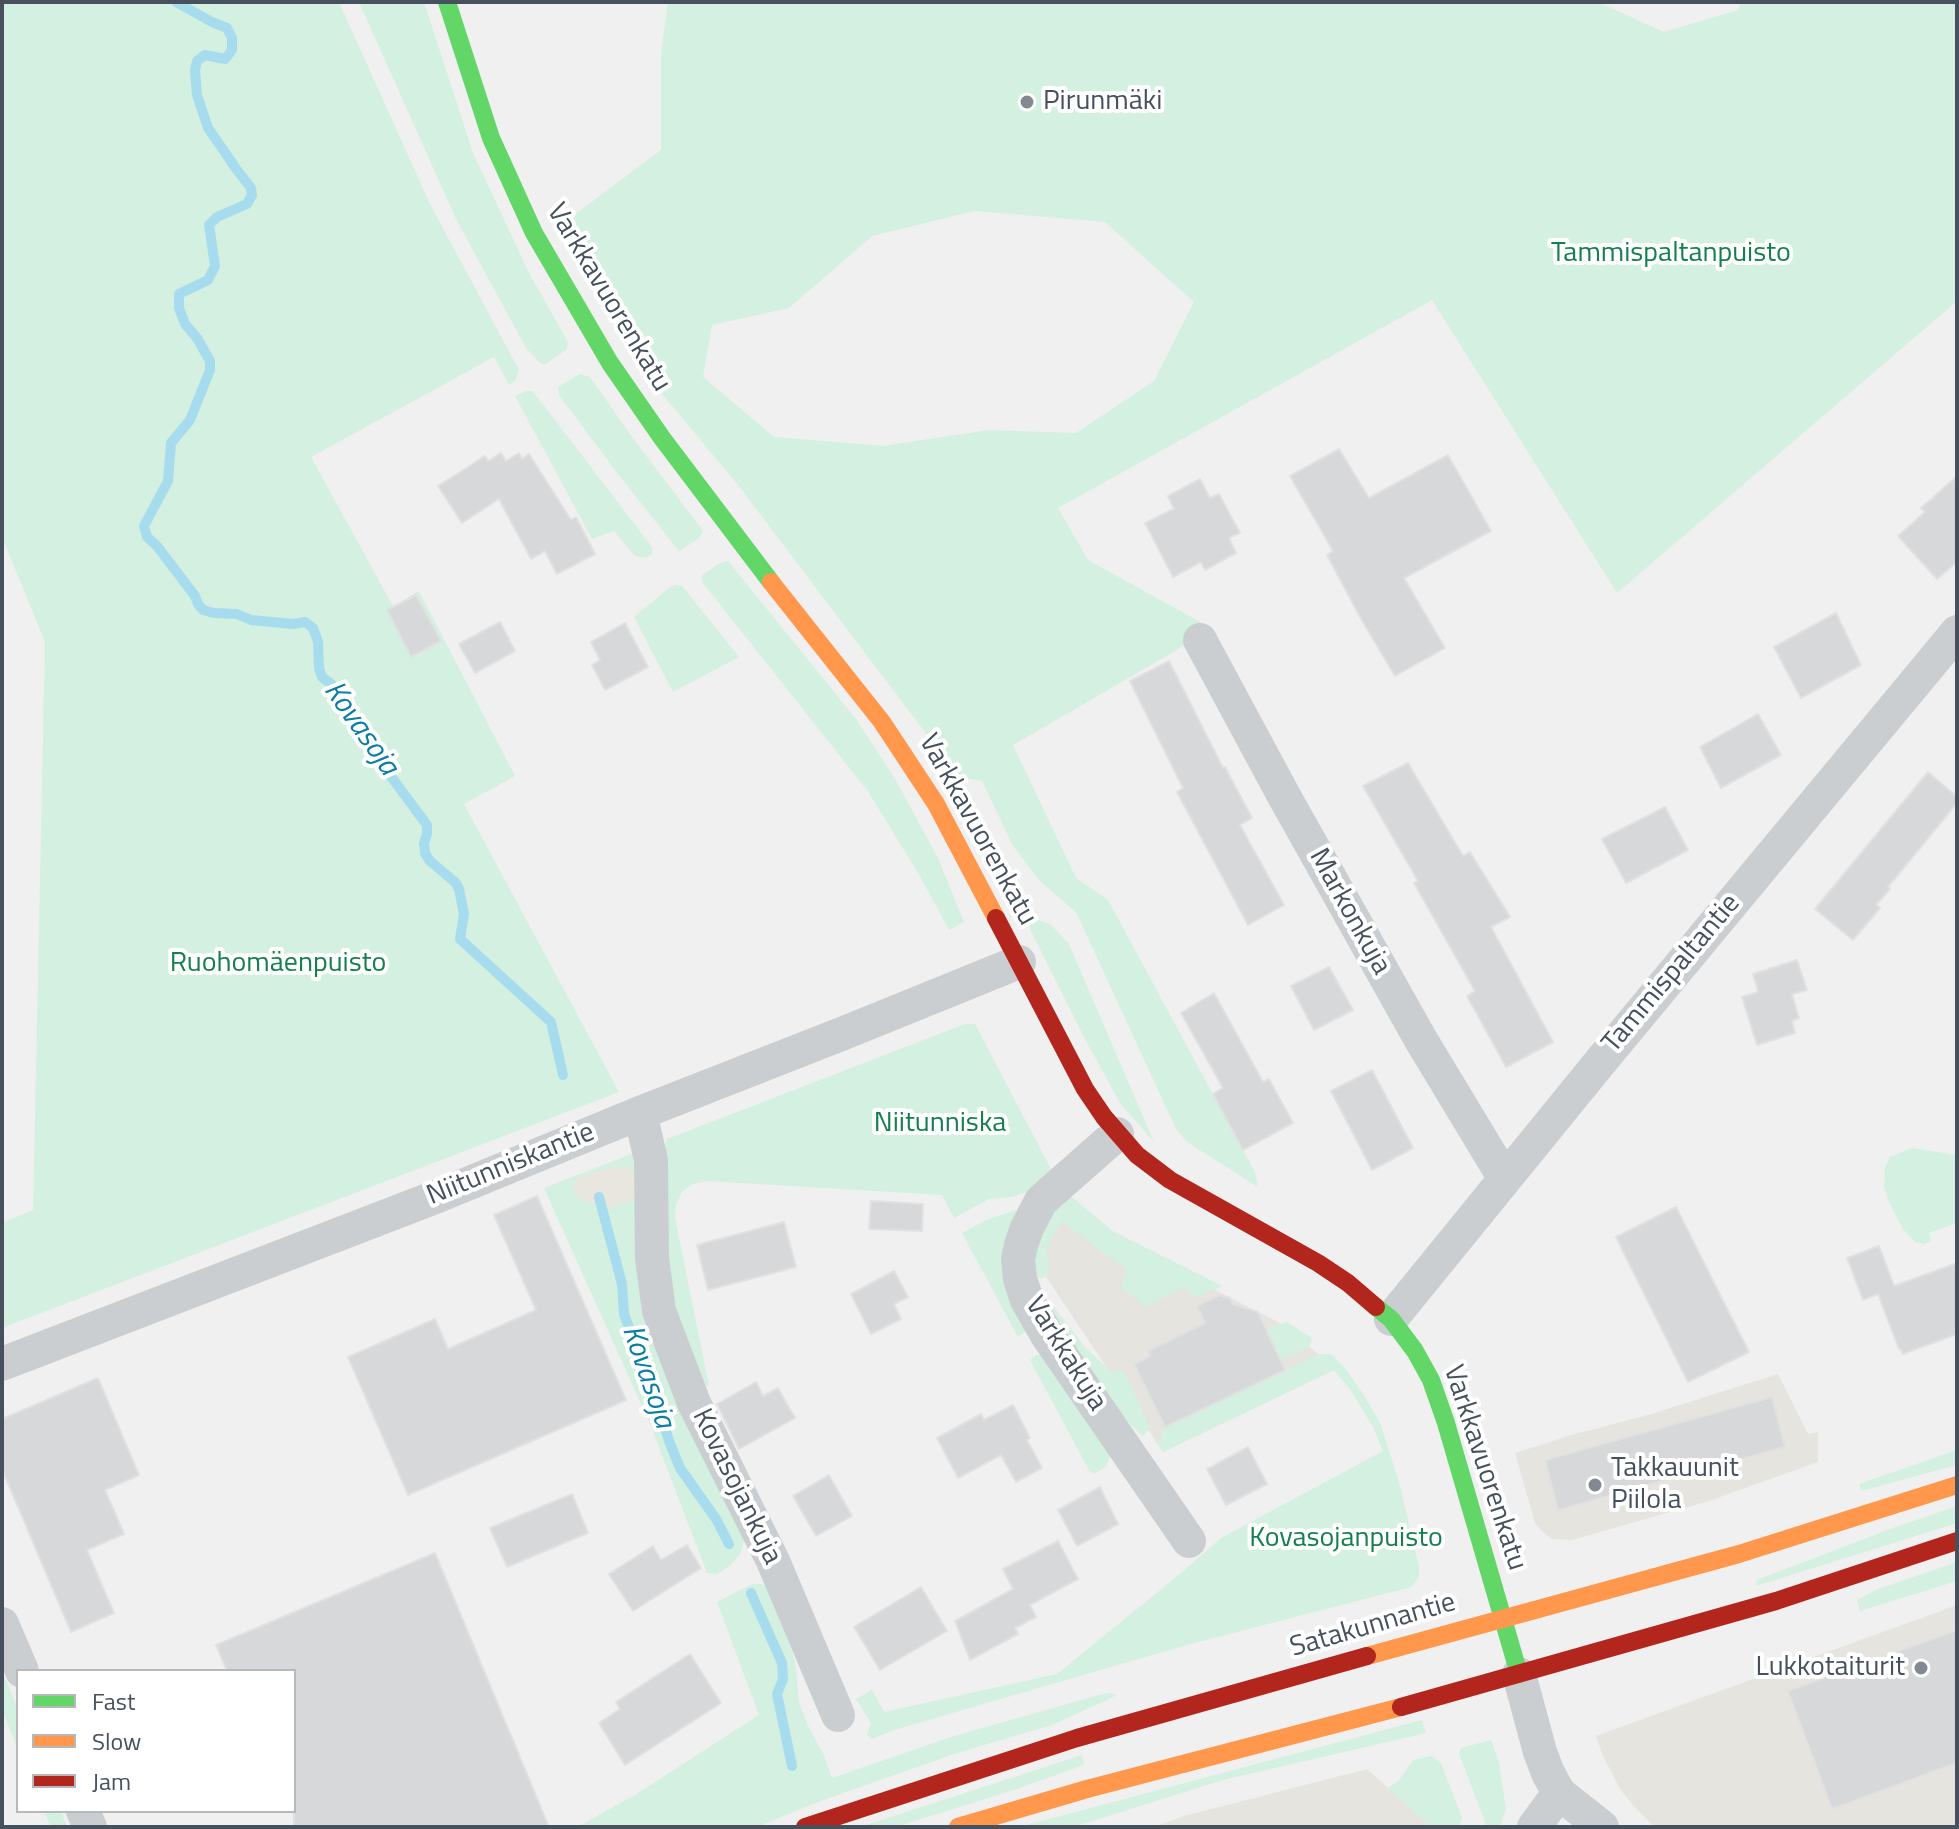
<!DOCTYPE html>
<meta charset="utf-8">
<style>
body{margin:0}
#map{position:relative;width:1959px;height:1829px;overflow:hidden;background:#f0f0f0;font-family:"Titillium Web",sans-serif}
canvas{display:block}
.frame{position:absolute;inset:0;border:4px solid #46515d;pointer-events:none}
.legend{position:absolute;left:16px;top:1669px;width:280px;height:144px;box-sizing:border-box;background:#fff;border:2px solid #b5b9be;margin:0;padding:10px 14px;list-style:none;font-size:24px;color:#46515d}
.legend li{display:flex;align-items:center;gap:16px;height:40px}
.legend b{width:40px;border:2px solid #b5b9be}
</style>
<div id="map">
<canvas width="1959" height="1829"></canvas>
<div class="frame"></div>
<ul class="legend">
<li><b style="height:10px;background:#63d668"></b>Fast</li>
<li><b style="height:10px;background:#ff974d"></b>Slow</li>
<li><b style="height:10px;background:#b3261e"></b>Jam</li>
</ul>
</div>
<script>
const g = document.querySelector('canvas').getContext('2d');
g.lineJoin = 'round';
function fillPath(path, color) { g.fillStyle = color; g.fill(path, 'evenodd'); }
const poly = rows => new Path2D(rows.map(r => 'M' + r).join(''));
function strokePath(path, color, width, dash) { g.strokeStyle = color; g.lineWidth = width; g.lineCap = dash ? 'butt' : 'round'; g.setLineDash(dash || []); g.stroke(path); }
function label(font, color, halo, rows, align = 'center') {
  g.font = font + ' "Titillium Web",sans-serif'; g.lineWidth = 8; g.setLineDash([]); g.textBaseline = 'middle'; g.strokeStyle = halo; g.fillStyle = color; for (const [text, x, y, turn = 0] of rows) {
    g.save(); g.translate(x, y); g.rotate((+turn || 0) * Math.PI / 180); g.textAlign = isNaN(turn) ? turn : align; if (halo) g.strokeText(text, 0, 0); g.fillText(text, 0, 0); g.restore();
  }
}
fillPath(poly([
 [1085,1213,1146,1255,1278,1322,1316,1352,1334,1370,1163,1452,1045,1275,1043,1220],
 [1778,1374,1808,1434,1818,1432,1818,1462,1709,1501,1572,1540,1552,1539,1543,1532,1535,1523,1515,1453,1575,1434,1648,1415],
 [1957,1605,1957,1827,1654,1827,1632,1804,1620,1789,1603,1756,1596,1736],
 [1367,1769,1432,1827,1154,1827,1184,1816]
]), '#e5e4de');
fillPath(poly([
 [2,2,339,2,430,204,519,370,515,381,509,385,494,357,311,457,393,606,419,591,515,776,464,804,619,1092,2,1328,2,1223,33,1210,45,642,2,537],
 [359,2,424,2,473,153,529,273,568,342,567,349,544,365,538,361,526,348,456,219],
 [668,2,1598,2,1664,32,1738,10,1741,2,1957,2,1957,301,1617,593,1432,300,1058,508,1088,560,1213,629,1013,745,1076,878,1108,900,1255,1172,1258,1187,1187,1142,1176,1129,1076,912,1040,881,1013,846,982,781,959,777,738,485,644,372,575,257,573,216,661,150,661,54],
 [974,211,1105,222,1194,302,1154,381,1076,433,989,430,883,446,774,437,703,377,712,325,789,308,872,236],
 [580,374,590,377,635,441,703,531,698,539,679,551,618,474,559,395,558,387],
 [526,391,531,391,535,394,652,547,652,554,646,558,635,556,614,531,592,539,515,396],
 [728,561,856,719,895,779,938,858,964,922,949,930,920,876,867,790,703,583,701,576,720,563],
 [675,585,682,586,739,657,673,692,634,617,669,588],
 [1028,916,1050,924,1069,944,1154,1142,1120,1103,1084,1037,1026,921],
 [965,1024,975,1024,1052,1171,1032,1190,1012,1197,989,1199,954,1218,942,1195,707,1181,693,1184,682,1192,676,1205,675,1218,709,1386,697,1382,673,1319,662,1159,667,1139],
 [1912,1148,1957,1155,1957,1223,1929,1233,1931,1241,1924,1244,1915,1242,1903,1229,1888,1200,1884,1186,1885,1168,1890,1157],
 [634,1153,649,1288,746,1534,740,1554,730,1566,717,1574,707,1573,650,1424,544,1188],
 [1068,1194,1114,1232,1222,1286,1195,1298,1184,1287,1146,1307,1121,1288,1126,1268,1107,1256,1062,1221,1046,1248,1049,1266,1048,1275,1041,1279,1031,1271,1034,1232],
 [1016,1210,1020,1211,1029,1329,1018,1337,962,1233,986,1220],
 [1053,1306,1085,1347,1111,1372,1124,1371,1150,1428,1143,1436,1103,1399,1048,1312],
 [1287,1322,1312,1338,1310,1346,1281,1360,1267,1329],
 [1045,1354,1112,1452,1106,1467,1094,1474,1090,1472,1030,1360,1036,1355],
 [1319,1354,1331,1354,1344,1367,1364,1395,1381,1425,1400,1486,1419,1567,1419,1577,1411,1587,1183,1646,894,1730,872,1739,867,1735,871,1723,856,1699,872,1690,884,1712,1057,1674,1180,1574,1221,1538,1383,1451,1374,1429,1350,1389,1334,1370,1163,1452,1158,1444,1165,1427],
 [1957,1450,1957,1465,1861,1491,1859,1484],
 [1957,1506,1957,1523,1756,1586,1757,1580,1890,1529],
 [1957,1562,1957,1581,1860,1611,1857,1600,1878,1589],
 [752,1584,762,1584,770,1589,778,1608,795,1662,799,1702,809,1728,824,1755,832,1778,951,1737,1099,1695,1110,1693,1117,1695,1052,1725,957,1753,818,1802,757,1827,577,1827,635,1795,759,1715,717,1602],
 [2,1671,18,1709,18,1749,2,1710],
 [1422,1720,1426,1733,1223,1780,1073,1827,1019,1827],
 [1491,1740,1499,1763,1506,1809,1500,1827,1488,1827,1486,1824,1459,1754,1461,1748],
 [1082,1755,1084,1765,1014,1790,895,1827,860,1827],
 [1432,1756,1441,1763,1462,1818,1459,1827,1432,1827,1387,1788,1396,1783,1403,1775,1413,1760],
 [44,1811,61,1811,67,1827,51,1827]
]), '#d3f0e0');
fillPath(poly([
 [621,1167,631,1169,636,1182,637,1194,632,1200,607,1209,604,1198,601,1196,596,1198,593,1203,577,1198,573,1190,577,1179,596,1171]
]), '#e8e6df');
strokePath(poly([
 [176,2,212,22,227,28,232,38,232,50,225,59,205,55,197,61,195,70,197,95,208,128,237,170,251,188,252,195,247,204,217,217,209,225,215,266,208,280,179,294,179,308,185,324,197,338,210,361,210,370,190,420,171,443,168,481,144,526,147,537,157,546,195,596,198,604,203,610,214,613,237,614,251,620,293,624,305,622,313,628,318,642,319,668,322,677,335,687,338,700,375,749,381,763,427,825,427,834,424,843,425,853,430,861,456,883,459,889,464,914,460,939,551,1022,563,1075],
 [599,1197,622,1284,624,1314,663,1421,669,1441,680,1468,716,1519,729,1544],
 [751,1593,782,1663,783,1679,777,1694,792,1766]
]), '#a7dcef', 10);
const building = poly([
 [1339,449,1369,498,1448,455,1491,531,1404,578,1445,648,1395,676,1360,617,1327,555,1333,551,1290,476,1339,449],
 [501,453,506,461,519,453,522,459,529,454,571,520,576,517,595,554,557,574,545,551,531,559,499,499,462,523,438,486,485,456,488,461,501,453],
 [1957,476,1957,562,1937,579,1898,536,1925,512,1921,508,1957,476],
 [1200,479,1210,498,1219,494,1240,533,1229,538,1236,553,1205,570,1201,562,1173,577,1145,523,1174,509,1168,496,1200,479],
 [416,595,441,641,411,657,387,610,416,595],
 [1836,613,1861,665,1801,698,1774,647,1836,613],
 [500,622,515,651,475,673,459,644,500,622],
 [625,623,648,667,605,690,592,665,600,660,591,642,625,623],
 [1169,661,1223,768,1225,767,1252,818,1240,825,1284,905,1248,925,1177,792,1183,788,1130,681,1169,661],
 [1758,714,1781,755,1721,788,1700,747,1758,714],
 [1408,763,1463,856,1470,852,1510,917,1491,927,1553,1042,1506,1067,1467,996,1475,991,1414,883,1418,881,1363,786,1408,763],
 [1928,772,1957,797,1957,803,1888,887,1890,889,1876,905,1880,908,1853,940,1815,909,1928,772],
 [1665,807,1688,850,1626,883,1602,839,1665,807],
 [1797,960,1807,990,1792,994,1799,1018,1792,1021,1795,1033,1757,1045,1742,997,1758,992,1753,974,1797,960],
 [1329,967,1353,1010,1314,1030,1291,986,1329,967],
 [1214,993,1263,1082,1269,1079,1293,1123,1243,1150,1213,1094,1223,1088,1181,1013,1214,993],
 [1372,1070,1413,1148,1372,1170,1331,1091,1372,1070],
 [537,1196,626,1400,408,1495,348,1357,435,1319,448,1349,536,1310,494,1215,537,1196],
 [871,1201,923,1204,922,1231,869,1229,871,1201],
 [1676,1207,1749,1352,1688,1382,1616,1237,1676,1207],
 [784,1222,796,1267,708,1290,697,1245,784,1222],
 [1879,1246,1894,1286,1957,1263,1957,1334,1903,1354,1901,1349,1899,1349,1878,1294,1863,1300,1847,1258,1879,1246],
 [894,1271,908,1297,894,1304,901,1319,871,1334,851,1294,894,1271],
 [1220,1295,1230,1298,1233,1304,1258,1312,1285,1370,1165,1427,1134,1364,1150,1356,1148,1351,1205,1323,1197,1306,1220,1295],
 [98,1378,139,1475,105,1490,124,1534,87,1550,114,1613,71,1632,2,1469,2,1419,98,1378],
 [756,1382,763,1396,778,1388,795,1418,739,1449,717,1404,756,1382],
 [1772,1397,1785,1447,1558,1510,1545,1460,1772,1397],
 [1013,1405,1030,1438,1027,1440,1042,1468,1016,1482,1001,1455,958,1478,937,1438,981,1414,984,1420,1013,1405],
 [1248,1447,1267,1484,1226,1505,1207,1469,1248,1447],
 [829,1475,852,1516,816,1536,793,1496,829,1475],
 [1100,1487,1118,1524,1077,1546,1058,1510,1100,1487],
 [572,1494,588,1533,507,1567,490,1528,572,1494],
 [1058,1541,1078,1579,1030,1605,1036,1617,1015,1628,1018,1634,970,1660,955,1621,1013,1589,1003,1569,1058,1541],
 [687,1545,701,1568,633,1611,609,1574,653,1546,661,1560,687,1545],
 [435,1553,549,1827,294,1827,294,1671,227,1671,216,1645,435,1553],
 [921,1587,947,1631,880,1670,854,1627,921,1587],
 [1957,1630,1957,1763,1832,1809,1788,1691,1957,1630],
 [690,1654,721,1703,625,1765,599,1723,620,1709,616,1702,690,1654]
]);
fillPath(building, '#d7d8da');
strokePath(building, '#e1e1e2', 2);
strokePath(poly([
 [1200,640,1284,796,1421,1040,1505,1179],
 [640,1113,651,1160,652,1258,659,1311,694,1403,773,1561,838,1715],
 [1117,1134,1041,1201,1027,1228,1021,1245,1018,1259,1020,1279,1027,1300,1047,1335,1189,1541],
 [1391,1319,1601,1061,1957,632],
 [2,1364,433,1198,640,1113,844,1033,1019,962],
 [2,1624,22,1671],
 [1519,1674,1540,1752,1548,1773,1559,1793,1602,1827],
 [83,1811,90,1827],
 [1534,1827,1559,1793]
]), '#cbced1', 34);
strokePath(poly([
 [447,2,491,138,534,233,610,363,662,438,771,582],
 [1376,1307,1391,1319,1415,1351,1431,1380,1446,1423,1519,1674]
]), '#63d668', 18);
strokePath(poly([
 [771,582,882,722,936,804,996,918],
 [1367,1656,1739,1554,1957,1485],
 [958,1827,1087,1789,1401,1707]
]), '#ff974d', 18);
strokePath(poly([
 [996,918,1085,1089,1104,1117,1137,1155,1170,1180,1318,1263,1348,1283,1376,1307],
 [1401,1707,1776,1601,1957,1541],
 [805,1827,1077,1738,1367,1656]
]), '#b3261e', 18);
for (const [x, y, r, color] of [
 [1027,102,8,"#828990"],
 [1595,1485,8,"#828990"],
 [1921,1668,8,"#828990"]
]) { const dot = new Path2D(); dot.arc(x, y, r, 0, 2 * Math.PI); g.fillStyle = color; g.fill(dot); strokePath(dot, '#fff', 3); }
label('28px', '#46515d', '#fff', [
 ["Pirunmäki",1043,102],
 ["Takkauunit",1611,1469],
 ["Piilola",1611,1501],
 ["Lukkotaiturit",1905,1668,"right"]
], 'left');
label('28px', '#15804f', '#fff', [
 ["Tammispaltanpuisto",1671,254],
 ["Ruohomäenpuisto",278,964],
 ["Niitunniska",940,1124],
 ["Kovasojanpuisto",1346,1539]
]);
label('28px', '#46515d', '#fff', [
 ["Varkkavuorenkatu",608,298,59],
 ["Varkkavuorenkatu",977,830,61],
 ["Markonkuja",1349,912,61],
 ["Tammispaltantie",1672,974,-50],
 ["Niitunniskantie",511,1165,-22],
 ["Varkkakuja",1065,1354,58],
 ["Varkkavuorenkatu",1484,1468,72],
 ["Kovasojankuja",736,1487,64],
 ["Satakunnantie",1373,1626,-16]
]);
label('italic 30px', '#097da5', '#fff', [
 ["Kovasoja",360,729,55],
 ["Kovasoja",647,1377,71]
]);
</script>
